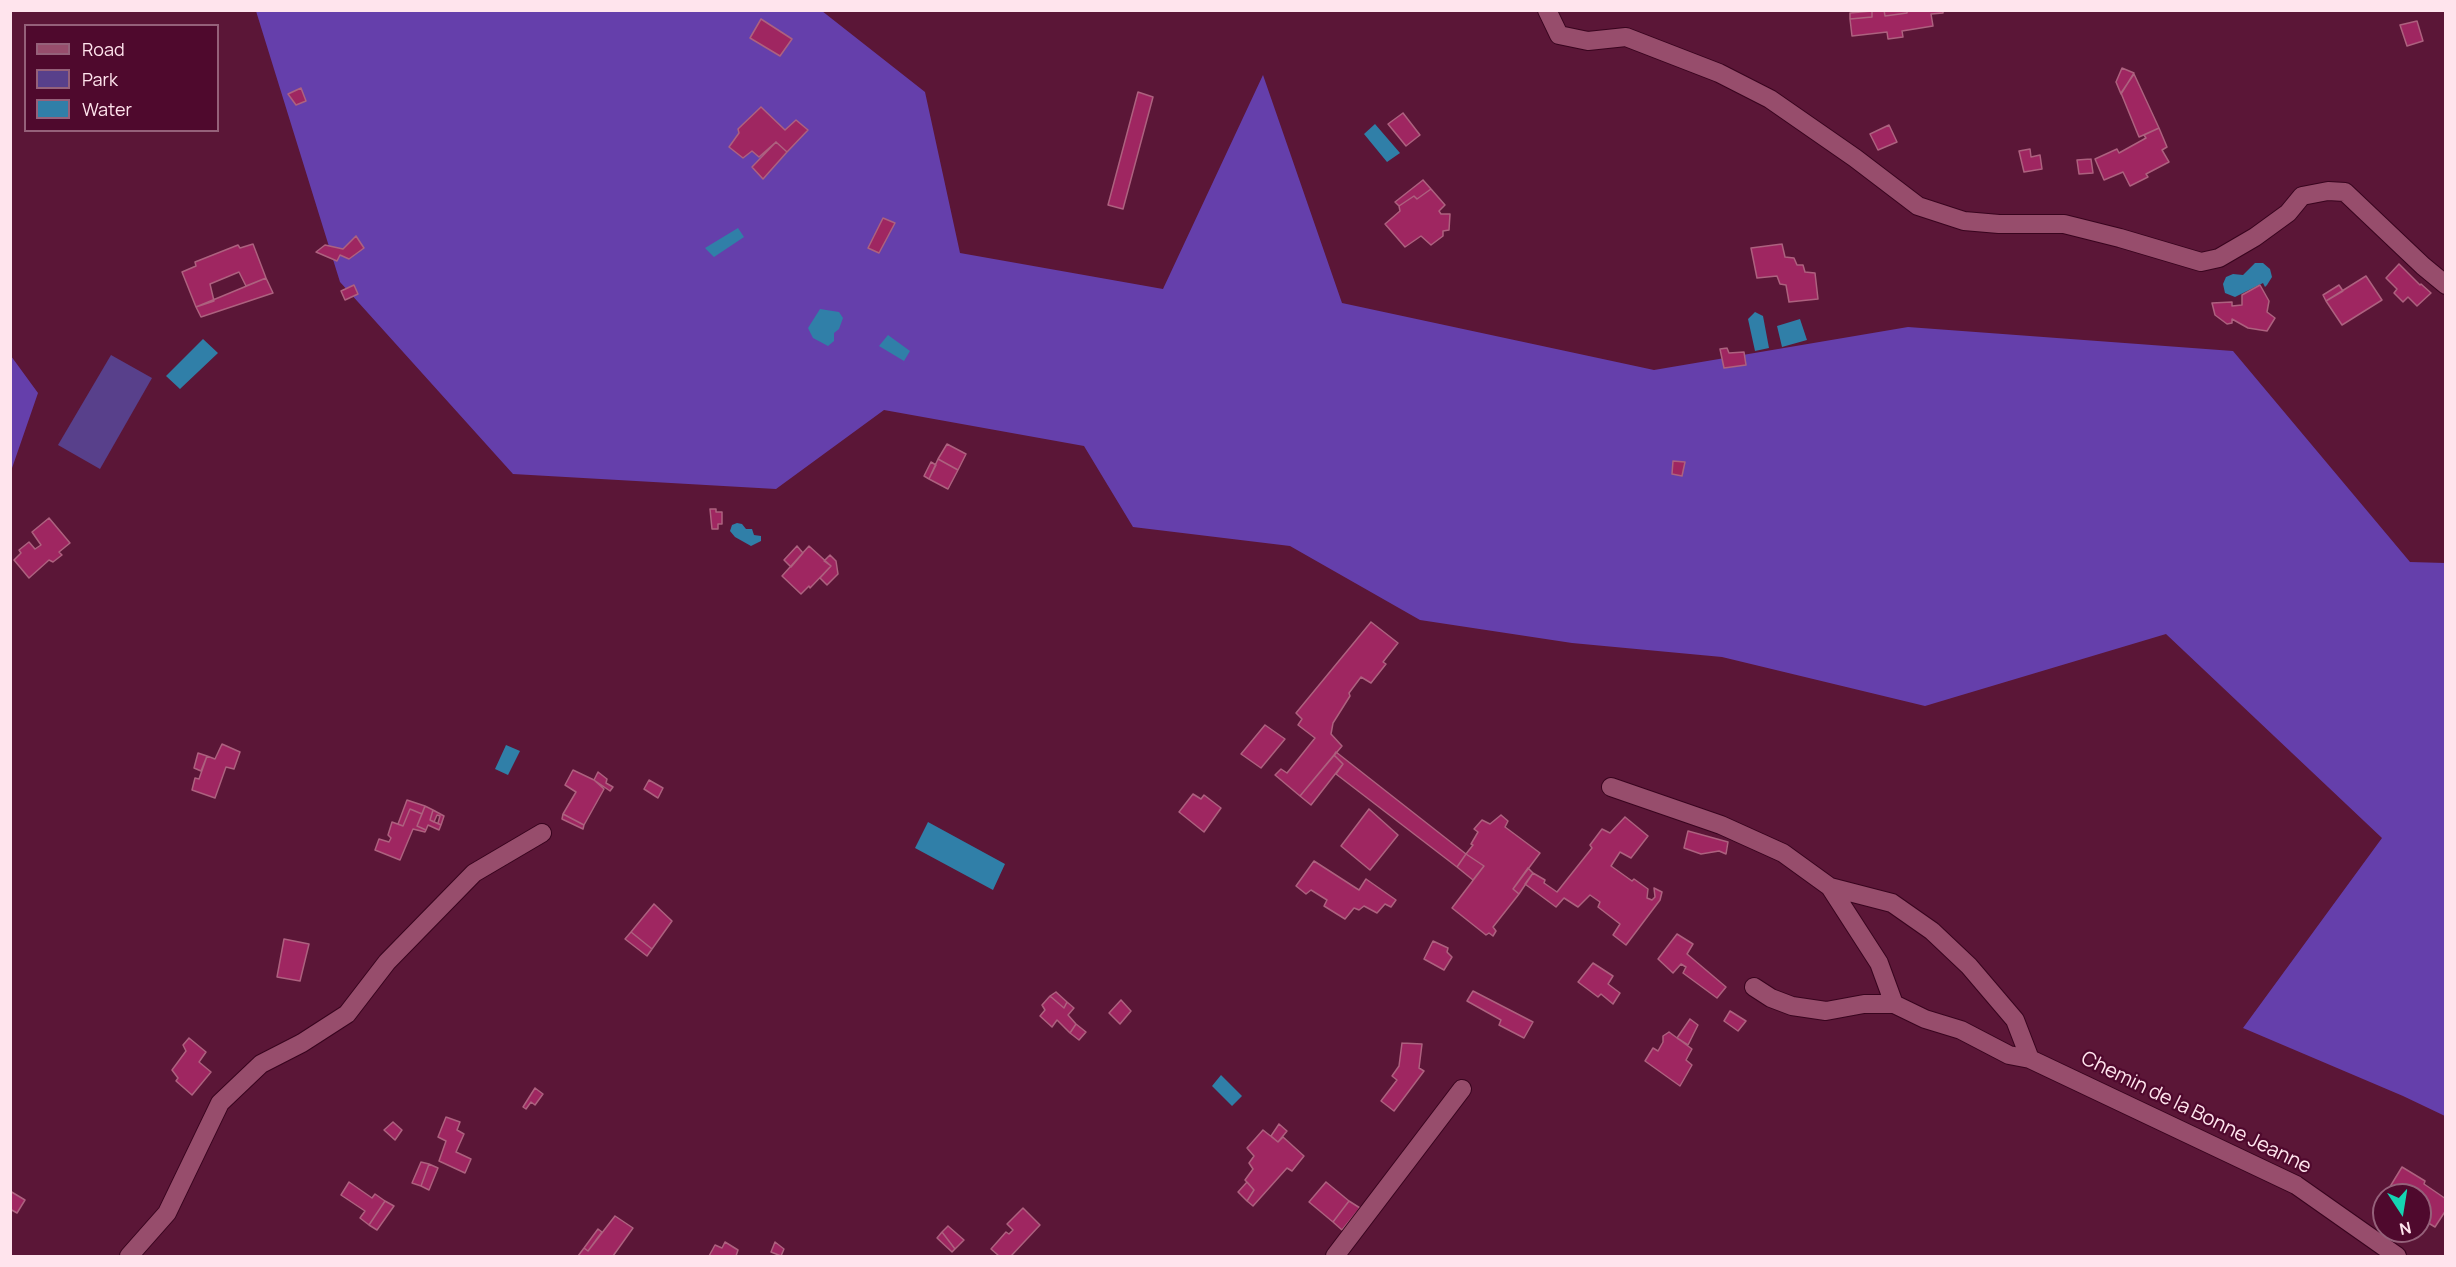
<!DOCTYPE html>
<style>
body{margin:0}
#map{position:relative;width:2456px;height:1267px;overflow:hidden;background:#5b1637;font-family:Manrope,sans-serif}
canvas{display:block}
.frame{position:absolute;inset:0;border:12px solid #ffe4ed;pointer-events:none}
.legend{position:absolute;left:24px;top:24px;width:195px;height:108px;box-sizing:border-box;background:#4f092d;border:2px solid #95617a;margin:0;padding:8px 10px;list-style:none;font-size:18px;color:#ffe4ed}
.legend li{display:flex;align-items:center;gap:12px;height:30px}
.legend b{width:30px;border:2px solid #95617a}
.north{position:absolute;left:2372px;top:1183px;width:60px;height:60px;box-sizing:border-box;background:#4f092d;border:2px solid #95617a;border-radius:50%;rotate:168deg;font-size:16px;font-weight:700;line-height:24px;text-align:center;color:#ffe4ed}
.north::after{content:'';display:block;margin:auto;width:21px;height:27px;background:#15d5b3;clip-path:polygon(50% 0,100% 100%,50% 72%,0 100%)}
</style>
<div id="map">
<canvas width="2456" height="1267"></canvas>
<div class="frame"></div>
<ul class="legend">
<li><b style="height:8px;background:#974d6c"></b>Road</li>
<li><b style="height:16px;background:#58408b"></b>Park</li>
<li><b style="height:16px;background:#307fa8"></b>Water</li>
</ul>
<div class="north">N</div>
</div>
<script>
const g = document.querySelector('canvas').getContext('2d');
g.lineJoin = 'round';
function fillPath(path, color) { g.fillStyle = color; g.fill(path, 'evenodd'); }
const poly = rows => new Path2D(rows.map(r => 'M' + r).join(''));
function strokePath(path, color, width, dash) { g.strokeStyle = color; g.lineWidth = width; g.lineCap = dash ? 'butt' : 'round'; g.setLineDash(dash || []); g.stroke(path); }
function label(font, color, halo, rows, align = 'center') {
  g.font = font + ' Manrope,sans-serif'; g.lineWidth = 4.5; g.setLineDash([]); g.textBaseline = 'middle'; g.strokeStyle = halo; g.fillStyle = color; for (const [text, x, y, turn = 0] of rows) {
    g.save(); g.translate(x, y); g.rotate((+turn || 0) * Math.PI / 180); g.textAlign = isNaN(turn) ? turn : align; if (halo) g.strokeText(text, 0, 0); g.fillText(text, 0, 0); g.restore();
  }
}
fillPath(poly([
 [111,355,152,378,100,469,58,445]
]), '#58408b');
fillPath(poly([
 [256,11,822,11,925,92,960,253,1163,289,1263,75,1342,303,1654,370,1908,327,2233,351,2410,562,2445,563,2445,1116,2403,1096,2243,1028,2382,838,2166,634,1925,706,1722,657,1572,643,1420,620,1290,546,1133,527,1084,446,884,410,776,489,513,474,340,282],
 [11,356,38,393,11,471,10,357]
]), '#653fab');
fillPath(poly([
 [1375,124,1400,153,1387,162,1364,134],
 [738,228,744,237,714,257,705,248],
 [2255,263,2263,263,2270,269,2272,277,2267,285,2265,287,2263,283,2235,297,2225,293,2223,284,2226,277,2233,274,2243,275],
 [820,309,839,312,843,318,839,329,834,333,834,341,828,346,813,338,808,328],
 [1755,312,1763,316,1769,348,1755,351,1748,319],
 [1800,319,1807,340,1782,347,1777,326],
 [888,335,910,351,904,361,879,346],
 [203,339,218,353,180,389,166,376],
 [737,523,742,524,746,529,752,529,754,535,761,536,761,541,751,546,735,537,730,531,732,525],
 [506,745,520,751,508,775,495,769],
 [928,822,1005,864,993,890,915,848],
 [1221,1075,1242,1096,1232,1106,1212,1086]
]), '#307fa8');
const building = poly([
 [1872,10,1884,10,1885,16,1907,13,1907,10,1943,10,1943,13,1931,14,1933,26,1902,31,1903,37,1888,39,1887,32,1852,36,1850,19,1872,17,1872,10],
 [1884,10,1907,10,1907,13,1885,16,1884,10],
 [1872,11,1872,17,1850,19,1850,13,1872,11],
 [761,19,792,39,780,56,750,38,761,19],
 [2417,21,2423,41,2407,46,2400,25,2417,21],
 [2122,68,2134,73,2121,94,2116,82,2122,68],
 [2134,74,2159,128,2139,137,2121,93,2134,74],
 [301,88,306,101,296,105,288,94,301,88],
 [1138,92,1153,97,1123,209,1108,205,1138,92],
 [761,107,785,130,796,120,808,130,787,152,776,142,759,157,752,151,743,158,729,147,739,133,738,129,761,107],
 [1403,113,1420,135,1406,146,1388,124,1403,113],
 [1889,125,1897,142,1878,150,1870,134,1889,125],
 [2159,128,2167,147,2162,150,2169,162,2146,174,2148,177,2130,186,2123,172,2104,180,2095,159,2117,149,2119,153,2146,138,2144,135,2159,128],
 [776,142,787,152,763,179,752,167,776,142],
 [2030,149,2031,157,2040,155,2042,169,2024,172,2019,151,2030,149],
 [2091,159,2093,173,2079,174,2077,160,2091,159],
 [1423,180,1431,189,1417,199,1414,196,1399,206,1395,202,1423,180],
 [1431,189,1445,205,1439,211,1441,214,1450,214,1449,230,1443,231,1443,236,1431,245,1421,236,1405,247,1385,224,1400,211,1399,206,1414,196,1417,199,1431,189],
 [883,218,895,223,879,253,868,248,883,218],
 [356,236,364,248,349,259,340,255,337,261,316,252,325,245,343,249,356,236],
 [253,244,266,278,246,286,239,272,210,284,214,301,196,307,182,272,196,266,195,262,238,245,240,248,253,244],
 [1782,244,1785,257,1794,258,1797,265,1803,265,1805,272,1815,273,1818,299,1789,302,1786,285,1780,284,1777,276,1757,278,1751,248,1782,244],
 [2399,264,2420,285,2421,284,2431,293,2417,306,2408,297,2403,302,2394,293,2397,289,2386,278,2399,264],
 [2366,276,2382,300,2342,325,2326,301,2366,276],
 [266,278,273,293,201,317,196,307,266,278],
 [354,285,358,294,345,300,341,291,354,285],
 [2260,285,2269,301,2267,312,2275,318,2267,331,2248,328,2232,319,2232,323,2227,324,2215,315,2212,303,2232,302,2232,306,2242,305,2242,295,2260,285],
 [2339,285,2343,291,2326,301,2323,295,2339,285],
 [1727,348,1729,353,1744,352,1746,365,1724,368,1720,349,1727,348],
 [947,444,966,454,958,470,938,459,947,444],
 [938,459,958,470,948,489,929,479,938,459],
 [1673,461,1685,462,1682,476,1672,474,1673,461],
 [931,462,936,465,929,479,924,476,931,462],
 [710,509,716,509,716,512,722,512,722,524,718,524,718,529,712,529,710,509],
 [49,518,70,543,59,552,62,555,53,562,49,560,29,578,14,560,21,553,19,550,29,542,35,549,41,545,32,532,49,518],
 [797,546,803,553,791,567,784,560,797,546],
 [809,546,831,566,810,588,809,586,801,594,782,576,809,546],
 [830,555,836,561,838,574,827,585,820,578,831,566,824,561,830,555],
 [1371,622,1398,643,1383,662,1386,664,1371,683,1361,677,1349,693,1350,696,1333,723,1331,734,1342,746,1300,796,1275,775,1281,769,1287,773,1315,738,1298,725,1302,719,1296,713,1371,622],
 [1265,725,1285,739,1261,768,1241,754,1265,725],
 [222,744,240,752,234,769,226,767,215,798,192,790,195,778,199,779,207,756,215,759,222,744],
 [1336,752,1466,854,1457,867,1336,774,1343,764,1334,755,1336,752],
 [198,753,207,756,201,771,194,768,198,753],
 [1334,755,1343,764,1311,805,1300,796,1334,755],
 [573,770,594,780,604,789,584,825,563,814,576,792,565,785,573,770],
 [598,772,607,779,606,783,613,787,610,791,594,780,598,772],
 [649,780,663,788,658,798,644,789,649,780],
 [1193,794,1201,799,1204,795,1221,808,1204,832,1179,812,1193,794],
 [407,800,425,806,422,814,410,809,403,826,398,824,407,800],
 [425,806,433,810,430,820,441,825,439,830,428,825,426,830,417,826,425,806],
 [410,809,422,814,417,826,426,830,425,832,413,829,400,860,375,850,379,839,389,842,391,838,388,835,392,822,403,826,410,809],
 [1369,809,1398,835,1370,870,1341,846,1369,809],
 [433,810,444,816,441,825,438,823,440,816,437,815,434,822,430,820,433,810],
 [563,814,584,825,583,829,562,819,563,814],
 [1501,815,1508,821,1505,827,1540,853,1513,889,1519,894,1493,927,1496,931,1493,936,1489,933,1486,935,1452,908,1484,866,1466,854,1473,845,1471,844,1478,832,1474,829,1482,820,1490,824,1501,815],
 [1625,817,1648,836,1631,858,1620,852,1611,866,1632,881,1634,879,1648,889,1647,898,1652,900,1655,897,1654,888,1662,892,1660,900,1626,945,1613,935,1620,924,1598,907,1600,902,1590,895,1578,907,1564,898,1556,907,1525,884,1533,873,1545,880,1544,883,1557,892,1592,848,1590,845,1602,829,1610,833,1625,817],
 [1688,831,1728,842,1726,854,1719,851,1701,854,1684,848,1688,831],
 [1466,854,1484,866,1473,880,1457,867,1466,854],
 [1314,861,1359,890,1366,879,1396,900,1391,907,1385,904,1377,913,1364,906,1359,910,1354,908,1345,919,1324,906,1327,900,1311,890,1306,894,1296,886,1314,861],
 [1528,868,1533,873,1519,894,1513,889,1528,868],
 [654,904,672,921,652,949,631,932,654,904],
 [631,932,652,949,647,956,625,939,631,932],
 [1677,934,1693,944,1687,954,1726,987,1717,998,1683,973,1686,967,1681,964,1673,973,1658,959,1677,934],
 [284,939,309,944,300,981,277,977,284,939],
 [1433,941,1448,948,1447,952,1452,957,1444,970,1424,959,1433,941],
 [1593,963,1613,976,1608,984,1620,993,1613,1004,1601,994,1598,997,1578,982,1593,963],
 [1473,991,1533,1022,1524,1038,1499,1025,1501,1020,1467,1001,1473,991],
 [1056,992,1067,1002,1064,1008,1050,996,1056,992],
 [1050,996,1064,1008,1067,1002,1074,1008,1068,1015,1076,1024,1070,1033,1057,1020,1052,1027,1040,1016,1045,1010,1042,1005,1050,996],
 [1121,1000,1131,1011,1120,1024,1109,1013,1121,1000],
 [1730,1011,1746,1021,1738,1031,1724,1021,1730,1011],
 [1690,1019,1698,1025,1688,1045,1677,1038,1690,1019],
 [1076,1024,1086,1032,1079,1040,1070,1033,1076,1024],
 [1669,1032,1692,1049,1686,1060,1692,1065,1680,1086,1645,1061,1653,1048,1658,1051,1663,1042,1663,1036,1669,1032],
 [189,1038,206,1052,199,1062,211,1072,192,1095,176,1081,178,1078,172,1070,186,1051,183,1045,189,1038],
 [1402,1043,1422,1044,1419,1068,1424,1071,1394,1111,1381,1101,1397,1080,1392,1076,1399,1066,1402,1043],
 [535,1088,543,1094,535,1105,531,1102,526,1109,523,1107,535,1088],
 [446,1117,460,1122,457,1130,464,1134,456,1152,471,1159,465,1173,439,1161,446,1141,438,1137,446,1117],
 [393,1122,402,1130,395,1140,384,1130,393,1122],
 [1279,1124,1287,1131,1278,1142,1271,1136,1279,1124],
 [1263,1130,1278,1142,1283,1137,1304,1156,1292,1171,1287,1168,1253,1206,1247,1201,1254,1190,1245,1180,1253,1169,1249,1163,1254,1156,1247,1148,1263,1130],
 [421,1162,429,1164,421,1186,412,1183,421,1162],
 [429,1164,438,1168,429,1190,421,1186,429,1164],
 [2402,1167,2425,1181,2424,1184,2446,1199,2446,1210,2435,1227,2420,1218,2420,1195,2385,1195,2402,1167],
 [349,1182,372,1198,375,1194,385,1201,369,1225,360,1218,365,1211,341,1195,349,1182],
 [1247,1182,1254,1190,1247,1201,1238,1192,1247,1182],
 [1326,1182,1349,1201,1333,1222,1309,1202,1326,1182],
 [10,1191,25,1200,17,1213,10,1209,10,1191],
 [385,1201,394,1206,377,1230,369,1225,385,1201],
 [1349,1201,1360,1208,1342,1230,1333,1222,1349,1201],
 [1023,1208,1040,1225,1011,1256,999,1256,991,1249,1006,1232,1009,1234,1013,1230,1007,1224,1023,1208],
 [615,1216,633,1228,613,1256,578,1256,584,1248,588,1251,615,1216],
 [948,1226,964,1240,955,1249,942,1232,948,1226],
 [598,1229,602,1232,588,1251,584,1248,598,1229],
 [942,1232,955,1249,952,1252,937,1238,942,1232],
 [725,1242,738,1250,736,1256,709,1256,715,1245,722,1248,725,1242],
 [775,1242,784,1249,781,1256,771,1252,775,1242]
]);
fillPath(building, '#9f2661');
strokePath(building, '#ad617f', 1.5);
const street = poly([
 [1547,10,1559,35,1588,41,1626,37,1719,73,1770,99,1855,158,1918,206,1964,221,1999,224,2064,224,2120,238,2201,262,2219,258,2255,237,2288,213,2302,196,2328,191,2345,192,2423,266,2446,285],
 [1611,787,1721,825,1783,853,1830,887],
 [1754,987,1771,998,1792,1006,1826,1011,1864,1004,1894,1004,1925,1019,1961,1030,2009,1055,2030,1059],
 [1894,1004,1879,963,1830,887,1892,903,1932,931,1969,966,2015,1020,2030,1059,2296,1185,2397,1256],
 [129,1256,167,1213,220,1103,261,1064,302,1043,347,1014,387,962,474,873,542,833],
 [1335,1256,1462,1089]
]);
strokePath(street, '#38041e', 20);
strokePath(street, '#974d6c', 18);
label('20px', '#ffe4ed', '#4f092d', [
 ["Chemin de la Bonne Jeanne",2196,1113,26]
]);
</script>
